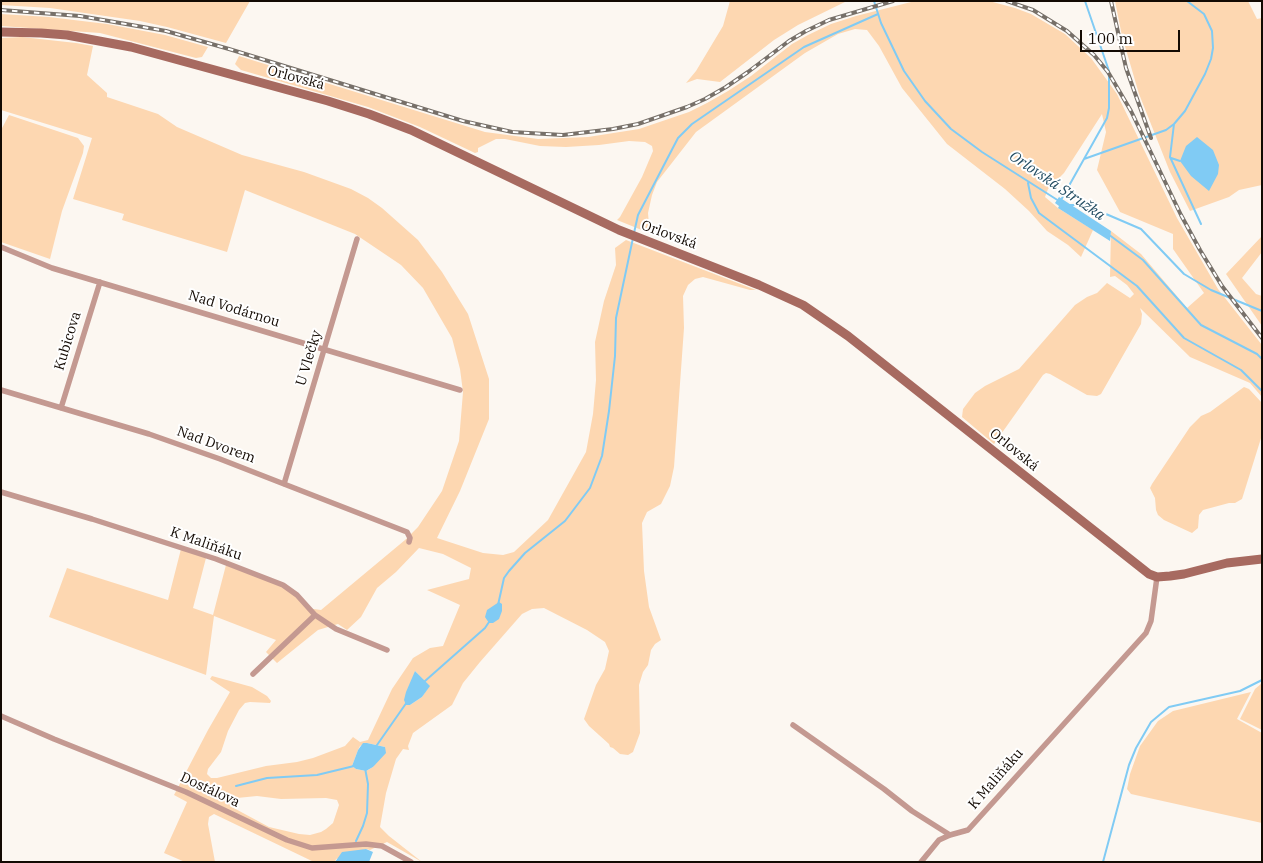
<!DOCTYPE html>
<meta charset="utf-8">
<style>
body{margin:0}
#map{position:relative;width:1263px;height:863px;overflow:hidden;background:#fcf7f1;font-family:"IBM Plex Serif",serif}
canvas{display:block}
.frame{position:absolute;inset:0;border:2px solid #130a03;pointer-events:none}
.scale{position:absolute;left:1080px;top:30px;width:100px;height:22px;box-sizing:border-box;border:2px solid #130a03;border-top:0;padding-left:6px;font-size:15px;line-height:18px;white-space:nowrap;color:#130a03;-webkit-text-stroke:4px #fff;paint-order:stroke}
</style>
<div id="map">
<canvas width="1263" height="863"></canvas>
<div class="frame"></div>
<div class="scale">100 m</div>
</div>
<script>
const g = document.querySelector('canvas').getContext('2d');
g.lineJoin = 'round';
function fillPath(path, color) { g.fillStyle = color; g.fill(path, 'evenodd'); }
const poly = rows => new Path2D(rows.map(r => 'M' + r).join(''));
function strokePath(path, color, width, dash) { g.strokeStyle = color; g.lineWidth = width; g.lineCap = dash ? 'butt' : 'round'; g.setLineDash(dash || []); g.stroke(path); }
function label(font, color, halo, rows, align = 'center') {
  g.font = font + ' "IBM Plex Serif",serif'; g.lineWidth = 4; g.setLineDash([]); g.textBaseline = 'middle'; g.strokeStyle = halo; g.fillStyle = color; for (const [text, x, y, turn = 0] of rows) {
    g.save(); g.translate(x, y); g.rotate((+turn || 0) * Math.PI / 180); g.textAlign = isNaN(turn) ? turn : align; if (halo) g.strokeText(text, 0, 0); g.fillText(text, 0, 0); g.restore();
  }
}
fillPath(poly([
 [1,1,250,1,226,43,167,27,140,21,50,8,1,5],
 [730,1,847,1,798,25,774,40,720,82,697,79,686,83,696,71,723,26],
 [915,1,989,1,1015,8,1031,14,1065,34,1091,58,1117,94,1177,218,1218,289,1262,345,1262,397,1250,383,1190,357,1140,308,1142,314,1141,324,1101,394,1097,396,1087,395,1050,374,1046,373,1043,375,994,444,962,417,963,409,975,393,985,386,1019,369,1075,305,1087,297,1097,293,1107,283,1130,298,1134,294,1127,285,1115,276,1110,277,1111,231,1141,254,1187,308,1204,293,1173,249,1173,234,1120,212,1097,170,1106,132,1102,114,1064,173,1048,189,1045,197,1058,208,1093,230,1081,257,1068,245,1047,231,1029,211,1005,189,947,144,902,88,879,46,867,30,855,29,838,34,805,53,696,132,657,182,652,195,648,213,649,225,654,235,617,220,620,217,642,177,653,151,652,146,645,142,629,141,599,145,566,147,540,146,505,139,496,139,478,148,478,152,475,153,420,127,368,107,241,70,235,64,239,56,485,132,538,139,588,137,639,129,689,112,707,103,728,91,751,76,792,44,808,35,831,24,856,16],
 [1115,1,1248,1,1257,19,1262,18,1262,185,1239,190,1229,197,1190,211,1170,172,1139,94,1122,36],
 [1,14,49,17,107,24,165,35,208,47,202,57,196,58,100,33,1,26],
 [22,37,76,43,93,46,87,75,107,93,107,97,158,114,177,127,242,155,304,172,351,189,368,198,382,208,418,240,442,272,468,314,489,379,489,419,460,491,437,538,483,553,503,555,514,552,548,520,586,452,593,414,596,380,595,342,604,301,616,265,615,248,626,240,756,290,750,290,703,277,695,279,688,285,683,296,684,328,674,467,670,486,661,504,647,512,642,523,644,571,649,607,661,640,655,644,651,650,648,665,643,672,639,685,640,733,633,752,628,755,620,754,613,748,610,747,609,744,589,726,584,719,596,685,605,669,609,651,605,642,587,630,544,608,532,609,522,614,480,662,463,683,452,705,413,733,408,746,409,750,403,749,396,759,386,793,380,827,389,836,422,862,387,842,370,850,366,849,336,859,335,862,314,862,214,814,209,817,208,824,215,862,185,862,164,853,187,802,174,795,208,730,230,692,210,679,212,676,252,687,267,696,271,701,270,703,250,702,245,703,239,710,228,731,221,752,208,769,207,774,211,778,217,778,266,766,297,762,313,758,345,746,353,737,360,742,368,740,392,689,409,664,413,658,430,648,443,646,460,605,427,590,469,579,471,568,443,554,419,548,396,572,377,588,361,617,347,630,338,624,318,630,277,663,266,652,276,640,214,616,206,675,49,617,67,568,168,600,181,549,206,558,193,608,213,615,226,565,280,585,296,596,306,608,321,610,405,540,418,527,442,491,459,441,463,392,460,369,452,338,423,288,401,265,355,234,245,190,227,252,122,220,124,214,73,199,92,138,1,110,1,38],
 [415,671,429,686,422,697,410,705],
 [367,743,385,747,373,767,366,771,356,769,352,766,358,750,360,746],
 [257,796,281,799,326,798,337,800,339,805,333,823,326,829,321,832,310,835,299,834,269,827,230,806,231,803,237,798],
 [9,115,78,138,84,146,83,153,62,211,50,259,1,242,1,130],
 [1262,236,1262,252,1242,278,1256,294,1262,296,1262,326,1226,274],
 [1244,387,1249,389,1262,403,1262,435,1242,499,1235,503,1229,503,1203,510,1199,515,1198,528,1192,533,1164,520,1158,515,1156,510,1155,498,1150,488,1152,484,1190,427,1201,416,1210,412],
 [1262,683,1262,730,1240,719,1255,689],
 [1251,692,1237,719,1262,733,1262,823,1131,794,1127,789,1130,774,1140,746,1158,721,1173,711]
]), '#fdd7b1');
fillPath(poly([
 [1197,137,1213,150,1219,165,1218,174,1209,191,1191,176,1180,161,1186,146],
 [1059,197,1111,231,1110,241,1058,208,1059,206,1055,203],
 [499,602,502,604,502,611,499,619,493,623,489,623,485,617,487,610],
 [415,671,430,686,422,697,410,705,406,705,404,700,406,692],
 [363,743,367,743,385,747,386,753,373,767,366,771,356,769,352,766,358,750],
 [366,849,373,852,369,862,335,862,342,852]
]), '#80cbf4');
strokePath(poly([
 [874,1,881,23,904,71,925,101,951,129,982,152,1059,201],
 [1174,124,1170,157,1201,224],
 [1171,158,1180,161],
 [1084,159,1107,118,1109,108,1109,71,1085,1],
 [1028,183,1031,198,1039,213,1137,286,1184,338,1241,370,1262,391],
 [1061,200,1084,159,1166,130,1174,124,1185,111,1205,74,1211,59,1213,48,1212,31,1204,14,1187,1],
 [1070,205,1085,205,1141,229,1184,274,1211,290,1262,311],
 [634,233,638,215,678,138,692,124,804,47,878,14],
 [1108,234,1143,260,1201,325,1257,354,1262,359],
 [498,605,504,578,509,571,525,553,565,521,590,488,602,456,609,411,615,356,616,318,633,238],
 [425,681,485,628,489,622],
 [377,745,407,702],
 [236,786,267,778,317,775,354,766],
 [356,841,363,826,367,813,368,784,365,768],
 [1103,862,1129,765,1136,748,1151,722,1169,707,1240,691,1262,680]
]), '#80cbf4', 2);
strokePath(poly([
 [1,247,52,268,460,390],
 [1,390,149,434,220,459,407,532,410,538,409,542],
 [61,408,100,282],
 [284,484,357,239],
 [1,492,92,519,216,559,283,585,297,595,315,615,336,629,387,650],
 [253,674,315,615],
 [1,716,54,739,186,792,287,840,312,848,366,844,382,846,411,862],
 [793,725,884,789,912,811,950,835],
 [921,862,939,840,950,835,968,830,1146,633,1151,621,1157,577]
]), '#c49991', 5.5);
strokePath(poly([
 [1,32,41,33,67,35,131,47,328,101,369,114,411,130,619,230,759,285,803,305,848,336,1149,574,1157,577,1170,576,1184,574,1227,563,1262,559]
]), '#a76a60', 9);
const rail = poly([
 [1007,1,1033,10,1067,31,1094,55,1108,72,1131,111,1181,215,1200,250,1222,286,1262,338],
 [1111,1,1126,68,1151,138],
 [1,10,80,16,166,31,229,49,463,121,512,132,563,135,613,129,638,124,687,107,705,99,726,87,748,72,789,41,806,31,829,20,893,1]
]);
strokePath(rail, '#777069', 4);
strokePath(rail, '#fff', 2, [5.5]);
label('14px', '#130a03', '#fff', [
 ["Orlovská",296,78,15],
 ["Orlovská",669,235,20],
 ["Nad Vodárnou",234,309,17],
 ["Kubicova",68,341,-73],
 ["U Vlečky",309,358,-73],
 ["Nad Dvorem",216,445,20],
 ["Orlovská",1014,450,39],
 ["K Maliňáku",206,544,19],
 ["K Maliňáku",996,779,-49],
 ["Dostálova",210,790,25]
]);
label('italic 15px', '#224c62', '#fff', [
 ["Orlovská Stružka",1057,186,34]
]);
</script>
